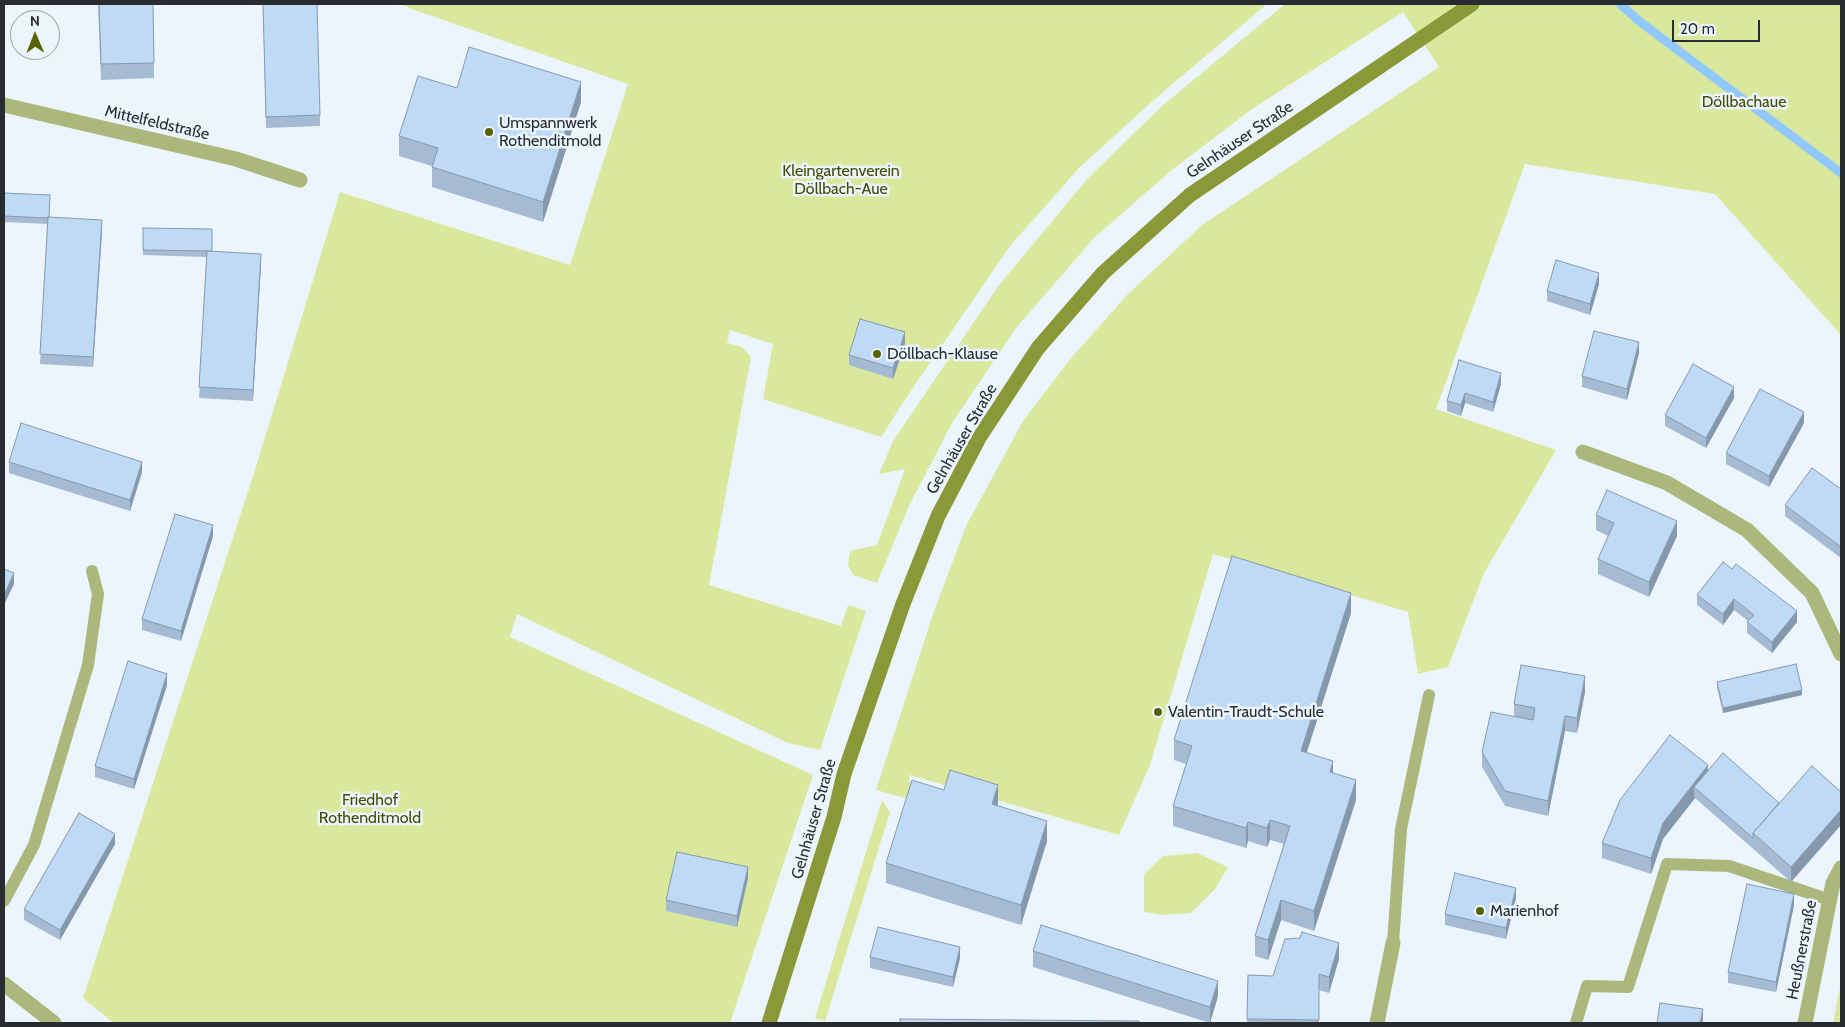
<!DOCTYPE html>
<meta charset="utf-8">
<style>
body{margin:0}
#map{position:relative;width:1845px;height:1027px;overflow:hidden;background:#ecf5fd;font-family:Cabin,sans-serif}
canvas{display:block}
.frame{position:absolute;inset:0;border:5px solid #282c30;pointer-events:none}
.north{position:absolute;left:10px;top:10px;width:50px;height:50px;box-sizing:border-box;background:#ecf5fd;border:1px solid #9ea5ab;border-radius:50%;rotate:359deg;font-size:14px;font-weight:700;line-height:20px;text-align:center;color:#282c30}
.north::after{content:'';display:block;margin:auto;width:18px;height:22px;background:#586202;clip-path:polygon(50% 0,100% 100%,50% 72%,0 100%)}
.scale{position:absolute;left:1672px;top:20px;width:88px;height:22px;box-sizing:border-box;border:2px solid #282c30;border-top:0;padding-left:6px;font-size:15px;line-height:18px;white-space:nowrap;color:#282c30;-webkit-text-stroke:4px #ecf5fd;paint-order:stroke}
</style>
<div id="map">
<canvas width="1845" height="1027"></canvas>
<div class="frame"></div>
<div class="north">N</div>
<div class="scale">20 m</div>
</div>
<script>
const g = document.querySelector('canvas').getContext('2d');
g.lineJoin = 'round';
function fillPath(path, color) { g.fillStyle = color; g.fill(path, 'evenodd'); }
const poly = rows => new Path2D(rows.map(r => 'M' + r).join(''));
function strokePath(path, color, width, dash) { g.strokeStyle = color; g.lineWidth = width; g.lineCap = dash ? 'butt' : 'round'; g.setLineDash(dash || []); g.stroke(path); }
function label(font, color, halo, rows, align = 'center') {
  g.font = font + ' Cabin,sans-serif'; g.lineWidth = 5; g.setLineDash([]); g.textBaseline = 'middle'; g.strokeStyle = halo; g.fillStyle = color; for (const [text, x, y, turn = 0] of rows) {
    g.save(); g.translate(x, y); g.rotate((+turn || 0) * Math.PI / 180); g.textAlign = isNaN(turn) ? turn : align; if (halo) g.strokeText(text, 0, 0); g.fillText(text, 0, 0); g.restore();
  }
}
fillPath(poly([
 [401,4,1267,4,1156,98,1079,168,1010,246,912,389,881,437,763,399,773,344,730,330,727,343,742,347,751,357,709,585,841,626,848,605,866,611,820,750,788,743,517,614,510,637,813,775,730,1023,114,1023,83,998,255,470,340,192,570,265,628,84,409,8],
 [1285,4,1841,4,1841,335,1715,194,1525,164,1436,409,1556,450,1484,573,1448,667,1418,674,1408,612,1213,554,1150,765,1119,835,909,775,912,800,876,790,933,614,966,526,1023,421,1072,357,1128,294,1202,225,1439,67,1403,12,1252,109,1173,169,1094,238,1016,328,952,423,909,506,877,583,853,575,848,565,850,551,877,545,905,469,879,474,893,441,999,285,1088,178,1162,106],
 [882,800,890,812,825,1021,815,1018],
 [1197,853,1228,867,1215,889,1191,913,1163,915,1144,912,1144,874,1163,856],
 [1841,983,1841,1023,1833,1023]
]), '#d9e89c');
strokePath(poly([
 [1620,4,1639,21,1841,173]
]), '#91c8fe', 9);
strokePath(poly([
 [4,901,34,845,88,665,98,594,92,571],
 [1393,943,1401,829,1429,695],
 [1576,1023,1587,986,1628,987,1667,864,1729,866,1830,900]
]), '#acb77c', 12);
strokePath(poly([
 [4,105,236,159,300,180],
 [1583,452,1667,483,1747,530,1812,593,1841,654],
 [4,984,54,1023],
 [1377,1023,1393,943],
 [1805,1023,1833,883,1841,868]
]), '#acb77c', 15);
strokePath(poly([
 [769,1023,834,817,844,774,903,604,938,516,979,438,1038,348,1103,273,1190,195,1472,4]
]), '#8a9837', 15);
fillPath(poly([
 [98,4,153,4,154,78,101,80],
 [263,4,320,115,320,126,266,128],
 [457,88,581,102,543,222,432,187,432,166,399,156,399,136],
 [4,193,50,217,102,231,93,367,40,364,48,224,4,222],
 [143,228,212,251,261,264,253,401,199,398,207,257,143,255],
 [1599,284,1590,315,1547,301,1547,291],
 [905,343,893,379,849,365,849,355],
 [1639,353,1627,400,1582,387,1582,376],
 [1459,360,1501,384,1493,412,1465,403,1461,416,1447,411,1447,401],
 [1734,398,1706,448,1665,426,1665,415],
 [1804,423,1769,487,1726,464,1726,453],
 [9,462,142,472,130,511,9,473],
 [1841,489,1841,558,1785,516,1785,505],
 [1596,515,1677,536,1649,597,1598,574,1598,559,1608,536,1596,530],
 [213,536,181,641,142,630,142,619],
 [1723,562,1797,622,1772,653,1747,633,1747,622,1748,621,1734,610,1723,625,1697,605,1697,595],
 [1351,613,1307,752,1333,774,1356,800,1314,931,1281,920,1268,960,1255,956,1255,936,1284,844,1270,840,1267,847,1248,841,1246,848,1173,826,1173,806,1186,764,1174,760,1174,740],
 [1717,682,1802,695,1723,713,1717,688],
 [167,685,134,789,95,777,95,766],
 [1585,692,1577,733,1565,731,1548,816,1505,806,1482,767,1482,752,1514,716,1514,704],
 [1708,770,1779,803,1841,792,1841,825,1791,882,1695,798,1663,839,1651,874,1602,858,1602,843],
 [998,805,1047,841,1021,925,886,883,886,863],
 [115,844,60,940,24,920,24,909],
 [748,878,737,927,666,911,666,900],
 [1516,898,1506,939,1445,925,1445,914],
 [1794,905,1776,992,1728,983,1728,972],
 [1033,951,1218,996,1210,1023,1033,967],
 [870,957,960,958,953,987,870,968],
 [1339,959,1329,993,1319,990,1319,1023,1247,1023,1248,975,1273,976]
]), '#a4bbd3');
fillPath(poly([
 [581,82,581,102,543,222,543,202],
 [102,220,102,231,93,367,93,357],
 [261,254,261,264,253,401,253,390],
 [1599,273,1599,284,1590,315,1590,304],
 [905,332,905,343,893,379,893,368],
 [1639,342,1639,353,1627,400,1627,389],
 [1501,373,1501,384,1493,412,1493,402],
 [1734,387,1734,398,1706,448,1706,438],
 [1465,393,1465,403,1461,416,1461,405],
 [1804,412,1804,423,1769,487,1769,476],
 [142,462,142,472,130,511,130,500],
 [1677,521,1677,536,1649,597,1649,582],
 [213,525,213,536,181,641,181,631],
 [14,573,14,584,4,605,4,595],
 [1351,593,1351,613,1301,770,1301,751],
 [1734,599,1734,610,1723,625,1723,614],
 [1797,611,1797,622,1772,653,1772,642],
 [167,674,167,685,134,789,134,779],
 [1585,676,1585,692,1577,733,1577,718],
 [1802,690,1802,695,1723,713,1723,708],
 [1565,716,1565,731,1548,816,1548,801],
 [1333,761,1333,781,1330,772],
 [1708,765,1708,781,1694,787,1694,797,1695,798,1663,839,1651,874,1651,858,1663,823],
 [1356,780,1356,800,1314,931,1314,911],
 [998,785,998,805,992,824,992,804],
 [1841,810,1841,825,1791,882,1791,867],
 [1270,820,1270,840,1267,847,1267,828],
 [1047,821,1047,841,1021,925,1021,905],
 [1248,822,1248,841,1246,848,1246,828],
 [115,834,115,844,60,940,60,930],
 [748,867,748,878,737,927,737,916],
 [1516,888,1516,898,1506,939,1506,928],
 [1794,894,1794,905,1776,992,1776,982],
 [1281,900,1281,920,1268,960,1268,940],
 [1339,943,1339,959,1329,993,1329,977],
 [960,947,960,958,953,987,953,977],
 [1218,981,1218,996,1210,1023,1210,1007],
 [1703,1009,1703,1020,1702,1023,1700,1023]
]), '#8699ac');
const building = poly([
 [99,4,153,4,154,63,101,64,99,4],
 [263,4,317,4,320,115,266,117,263,4],
 [469,47,581,82,543,202,432,167,438,148,399,136,418,76,457,88,469,47],
 [4,193,50,195,49,217,48,217,48,218,4,216,4,193],
 [48,217,102,220,93,357,40,354,48,217],
 [143,228,212,229,212,251,143,250,143,228],
 [207,251,261,254,253,390,199,387,207,251],
 [1556,260,1599,273,1590,304,1547,291,1556,260],
 [860,319,905,332,893,368,849,355,860,319],
 [1594,331,1639,342,1627,389,1582,376,1594,331],
 [1459,360,1501,373,1493,402,1465,393,1461,405,1447,401,1459,360],
 [1693,364,1734,387,1706,438,1665,415,1693,364],
 [1760,389,1804,412,1769,476,1726,453,1760,389],
 [21,423,142,462,130,500,9,462,21,423],
 [1812,468,1841,489,1841,547,1785,505,1812,468],
 [1607,490,1677,521,1649,582,1598,559,1614,523,1596,515,1607,490],
 [175,514,213,525,181,631,142,619,175,514],
 [1232,556,1351,593,1301,751,1333,761,1330,772,1356,780,1314,911,1281,900,1268,940,1255,936,1290,826,1270,820,1267,828,1248,822,1246,828,1173,806,1192,746,1174,740,1232,556],
 [1723,562,1732,569,1736,564,1797,611,1772,642,1747,622,1754,615,1734,599,1723,614,1697,595,1723,562],
 [4,569,14,573,4,595,4,569],
 [128,661,167,674,134,779,95,766,128,661],
 [1796,664,1802,690,1723,708,1717,682,1796,664],
 [1521,665,1585,676,1577,718,1565,716,1548,801,1505,791,1482,752,1491,712,1533,720,1535,708,1514,704,1521,665],
 [1670,735,1708,765,1663,823,1651,858,1602,843,1620,800,1670,735],
 [1723,753,1779,803,1753,833,1753,838,1694,787,1723,753],
 [1812,766,1841,792,1841,810,1791,867,1753,833,1812,766],
 [950,770,998,785,992,804,1047,821,1021,905,886,863,912,780,944,790,950,770],
 [79,813,115,834,60,930,24,909,79,813],
 [677,852,748,867,737,916,666,900,677,852],
 [1455,873,1516,888,1506,928,1445,914,1455,873],
 [1747,884,1794,894,1776,982,1728,972,1747,884],
 [1041,925,1218,981,1210,1007,1033,951,1041,925],
 [878,927,960,947,953,977,870,957,878,927],
 [1302,932,1339,943,1329,977,1319,974,1319,1020,1247,1019,1248,975,1273,976,1285,939,1300,938,1302,932],
 [1660,1003,1703,1009,1700,1023,1657,1023,1660,1003],
 [900,1019,1139,1021,1139,1023,900,1023,900,1019]
]);
fillPath(building, '#bfdaf5');
strokePath(building, '#8699ac', 1);
for (const [x, y, r, color] of [
 [489,132,5,"#586202"],
 [877,354,5,"#586202"],
 [1158,712,5,"#586202"],
 [1480,911,5,"#586202"]
]) { const dot = new Path2D(); dot.arc(x, y, r, 0, 2 * Math.PI); g.fillStyle = color; g.fill(dot); strokePath(dot, '#ecf5fd', 2); }
label('16px', '#444c03', '#ecf5fd', [
 ["Döllbachaue",1744,102],
 ["Kleingartenverein",841,171],
 ["Döllbach-Aue",841,189],
 ["Friedhof",370,800],
 ["Rothenditmold",370,818]
]);
label('16px', '#282c30', '#ecf5fd', [
 ["Mittelfeldstraße",157,123,13],
 ["Gelnhäuser Straße",1240,140,-34],
 ["Gelnhäuser Straße",962,439,-60],
 ["Gelnhäuser Straße",814,819,-74],
 ["Heußnerstraße",1802,950,-79]
]);
label('16px', '#282c30', '#ecf5fd', [
 ["Umspannwerk",499,123],
 ["Rothenditmold",499,141],
 ["Döllbach-Klause",887,354],
 ["Valentin-Traudt-Schule",1168,712],
 ["Marienhof",1490,911]
], 'left');
</script>
